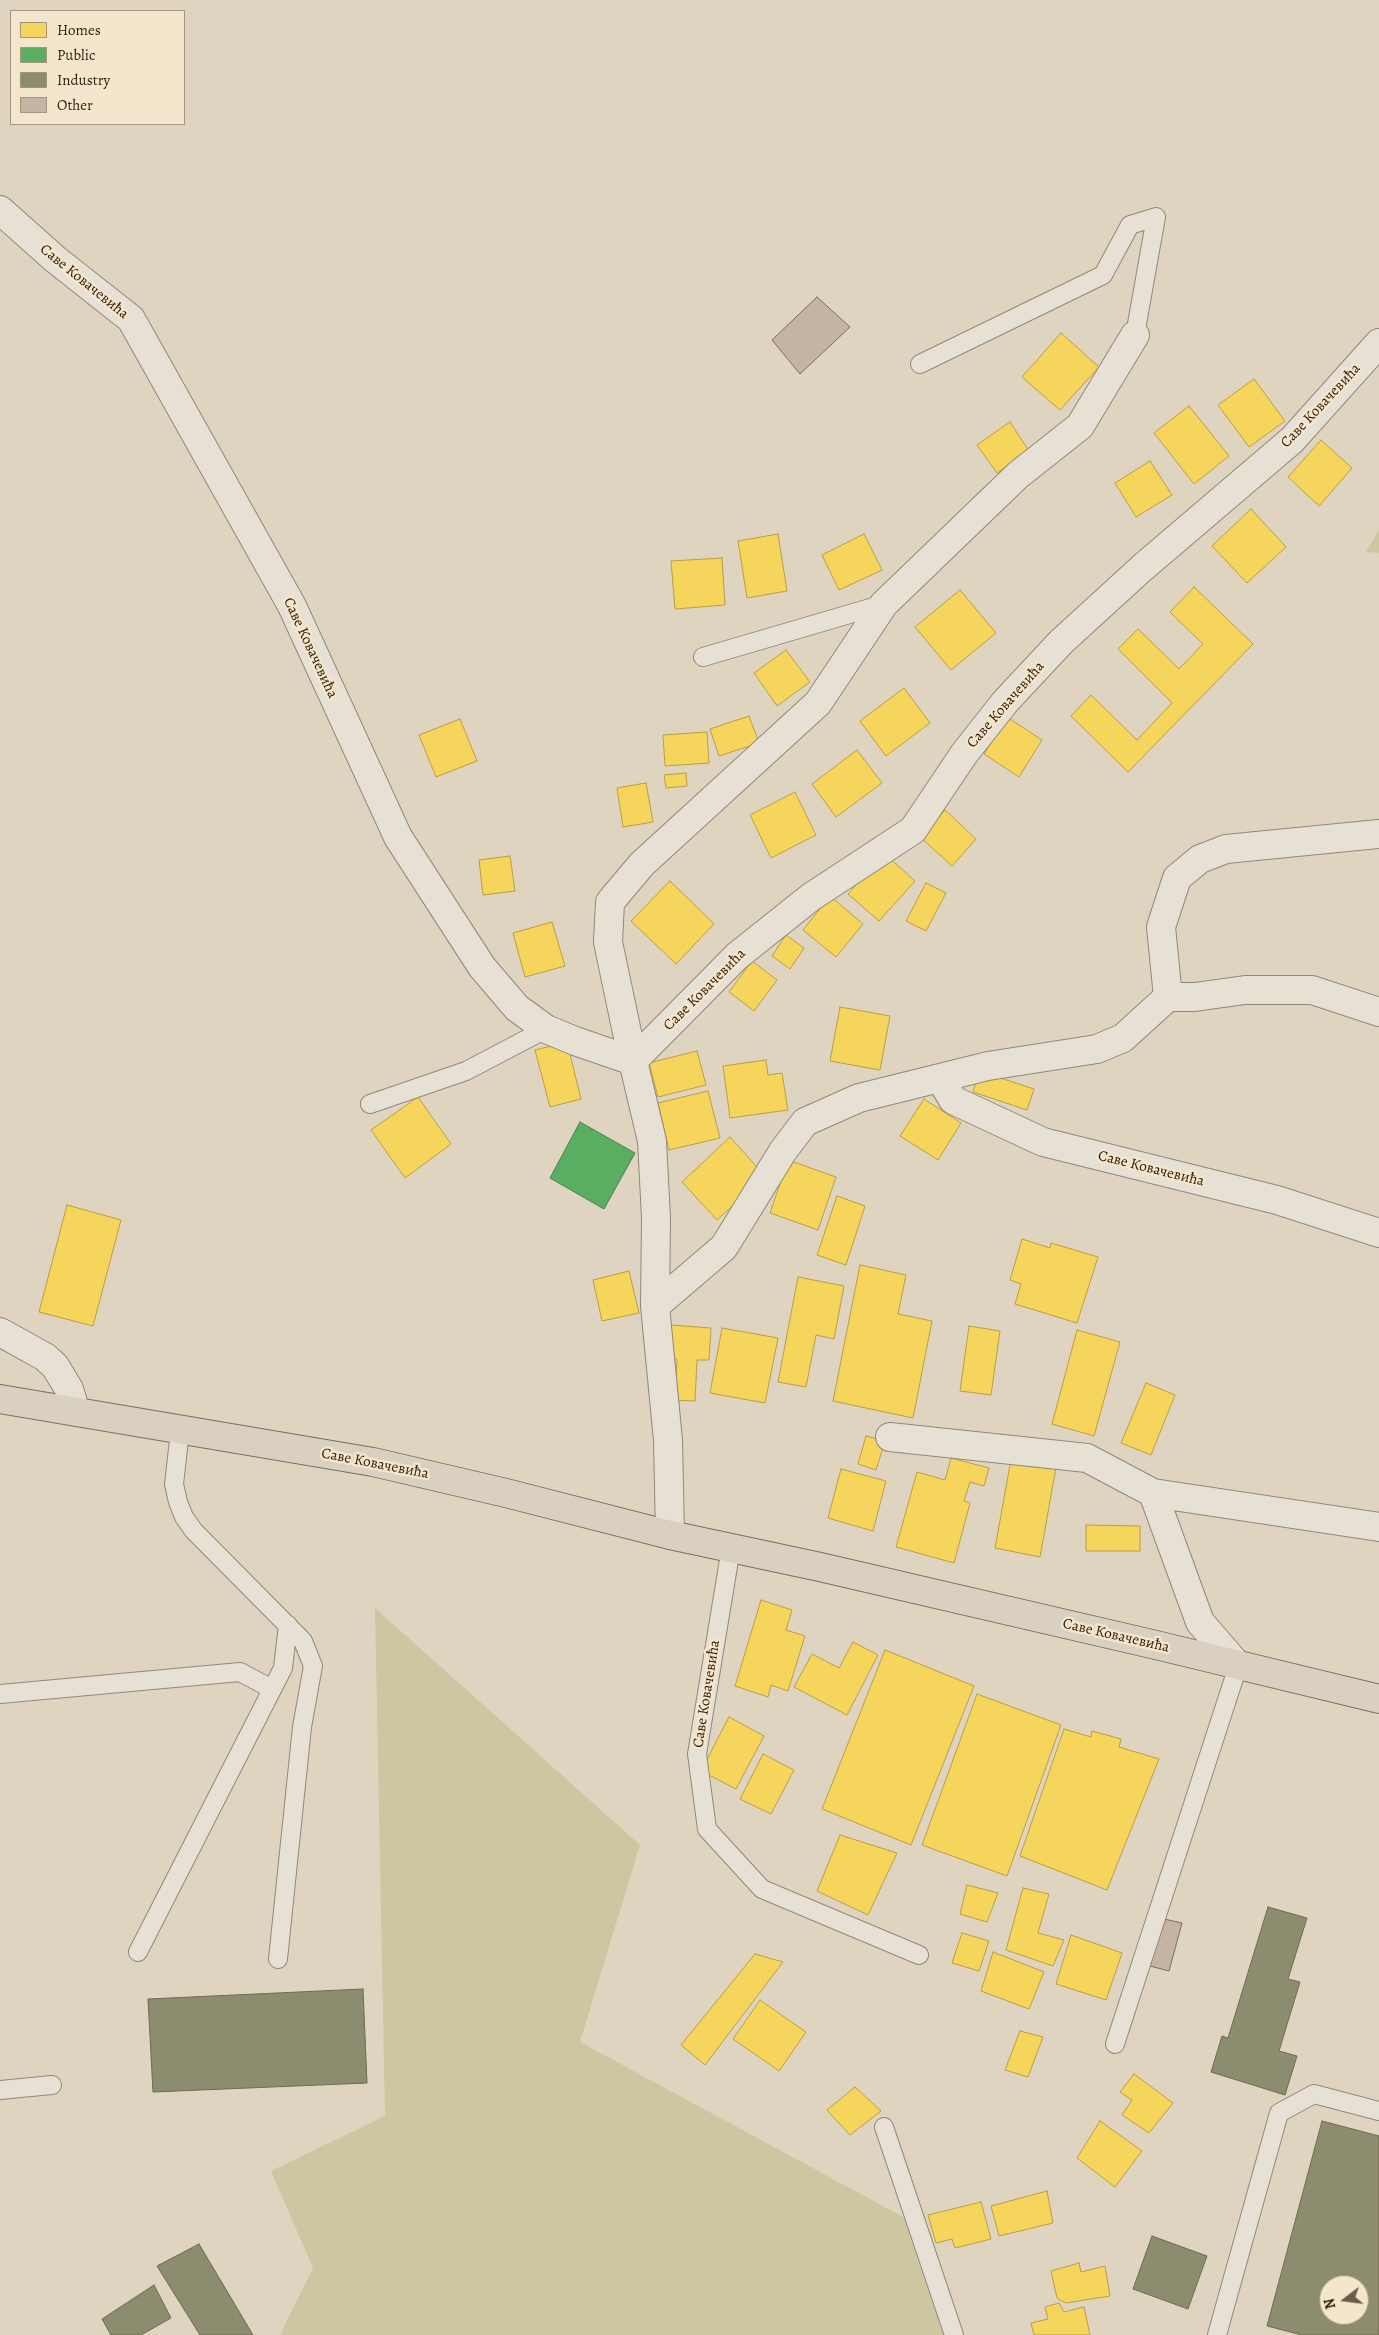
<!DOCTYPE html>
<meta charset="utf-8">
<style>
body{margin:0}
#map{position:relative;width:1379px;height:2335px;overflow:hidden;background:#dfd4bf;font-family:Alegreya,serif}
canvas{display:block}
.legend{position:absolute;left:10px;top:10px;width:175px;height:115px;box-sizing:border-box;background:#f3e6cd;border:1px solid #a5947f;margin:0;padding:6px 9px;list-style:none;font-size:15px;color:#301a09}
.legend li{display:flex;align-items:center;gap:10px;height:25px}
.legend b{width:25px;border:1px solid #a5947f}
.north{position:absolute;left:1319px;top:2275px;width:50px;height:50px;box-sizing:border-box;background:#f3e6cd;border:1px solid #a5947f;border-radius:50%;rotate:255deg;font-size:14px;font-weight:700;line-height:20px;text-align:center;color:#301a09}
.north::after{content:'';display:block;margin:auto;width:18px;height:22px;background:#6d5b49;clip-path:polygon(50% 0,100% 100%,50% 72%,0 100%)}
</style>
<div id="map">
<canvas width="1379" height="2335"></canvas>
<ul class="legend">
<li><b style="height:14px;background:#f6d55c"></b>Homes</li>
<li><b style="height:14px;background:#5aae61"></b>Public</li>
<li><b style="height:14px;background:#8c8c6e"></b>Industry</li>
<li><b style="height:14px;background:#c5b3a4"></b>Other</li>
</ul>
<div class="north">N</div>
</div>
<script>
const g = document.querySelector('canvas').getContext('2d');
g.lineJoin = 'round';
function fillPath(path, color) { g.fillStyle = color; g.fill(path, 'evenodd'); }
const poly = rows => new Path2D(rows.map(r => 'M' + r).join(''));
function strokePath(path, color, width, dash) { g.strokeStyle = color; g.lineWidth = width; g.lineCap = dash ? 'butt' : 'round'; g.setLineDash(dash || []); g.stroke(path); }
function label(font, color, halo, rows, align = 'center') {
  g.font = font + ' Alegreya,serif'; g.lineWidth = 5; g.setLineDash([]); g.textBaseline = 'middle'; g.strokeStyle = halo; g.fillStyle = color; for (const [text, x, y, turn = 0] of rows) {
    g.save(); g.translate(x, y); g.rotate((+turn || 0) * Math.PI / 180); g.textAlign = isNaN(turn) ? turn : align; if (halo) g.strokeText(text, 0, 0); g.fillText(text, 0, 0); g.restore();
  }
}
fillPath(poly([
 [1379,530,1379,553,1366,552],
 [375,1608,640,1845,580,2042,918,2225,954,2335,280,2335,313,2268,271,2171,385,2116]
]), '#ccc7a1');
const homes = poly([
 [1061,333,1099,367,1060,410,1022,377,1061,333],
 [1254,379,1285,421,1249,447,1218,405,1254,379],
 [1189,406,1229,456,1194,484,1154,433,1189,406],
 [1010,422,1029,451,997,473,977,445,1010,422],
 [1321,440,1352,468,1319,506,1288,477,1321,440],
 [1150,461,1172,495,1136,517,1115,483,1150,461],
 [1251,509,1286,547,1247,583,1212,546,1251,509],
 [778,534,787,591,747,598,738,541,778,534],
 [864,534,882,570,839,590,822,555,864,534],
 [722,558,725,605,675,609,671,561,722,558],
 [1194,587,1253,644,1128,772,1071,716,1091,695,1137,740,1172,703,1118,649,1138,629,1179,669,1203,644,1170,612,1194,587],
 [960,590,996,633,951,670,915,627,960,590],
 [786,650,810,682,777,706,754,673,786,650],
 [904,688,930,723,886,756,860,721,904,688],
 [749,716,759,743,719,756,710,729,749,716],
 [1007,717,1042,740,1019,777,984,754,1007,717],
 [460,719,477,761,436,777,419,735,460,719],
 [707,732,709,763,665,766,663,735,707,732],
 [857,750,882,783,836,817,812,784,857,750],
 [686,773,687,786,666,788,664,775,686,773],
 [646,783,653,822,623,827,617,788,646,783],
 [795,792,816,835,771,858,750,815,795,792],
 [945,810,976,839,952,866,920,837,945,810],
 [884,853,915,881,879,921,848,894,884,853],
 [510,856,515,891,483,895,479,860,510,856],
 [670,881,714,924,676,964,631,921,670,881],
 [926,883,946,893,926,931,906,921,926,883],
 [830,896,863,924,836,957,803,930,830,896],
 [552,922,565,966,525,977,513,933,552,922],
 [786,935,804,948,790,969,772,956,786,935],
 [752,961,777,980,754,1011,729,992,752,961],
 [840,1007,890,1016,880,1070,830,1061,840,1007],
 [567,1042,581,1099,550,1107,535,1050,567,1042],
 [697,1051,706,1085,658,1097,649,1063,697,1051],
 [766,1060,768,1075,782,1073,788,1110,730,1118,723,1066,766,1060],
 [979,1071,1034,1089,1027,1110,973,1092,979,1071],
 [708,1091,720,1138,669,1150,658,1103,708,1091],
 [418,1097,451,1144,405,1178,371,1130,418,1097],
 [924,1099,961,1123,938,1160,900,1136,924,1099],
 [730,1137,765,1176,717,1220,682,1182,730,1137],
 [788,1160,836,1177,818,1230,770,1213,788,1160],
 [837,1196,865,1206,846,1265,817,1255,837,1196],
 [67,1205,121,1220,93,1326,39,1312,67,1205],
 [1022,1239,1050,1248,1051,1243,1098,1257,1077,1323,1015,1304,1021,1284,1010,1280,1022,1239],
 [860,1265,906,1275,898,1314,932,1321,913,1418,833,1401,860,1265],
 [629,1271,639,1313,602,1321,593,1280,629,1271],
 [798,1277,844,1286,834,1339,816,1335,806,1387,778,1382,798,1277],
 [670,1325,711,1328,709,1360,697,1360,695,1401,675,1400,677,1359,669,1359,670,1325],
 [969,1326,1000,1331,991,1395,960,1391,969,1326],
 [722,1328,778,1338,765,1403,710,1393,722,1328],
 [1077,1330,1120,1342,1094,1436,1052,1424,1077,1330],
 [1146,1383,1175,1395,1151,1455,1121,1443,1146,1383],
 [866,1436,885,1441,876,1470,858,1464,866,1436],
 [1012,1454,1057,1462,1040,1557,995,1548,1012,1454],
 [951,1458,989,1468,984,1486,970,1482,964,1501,970,1503,954,1563,896,1547,917,1472,945,1480,951,1458],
 [841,1469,886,1481,873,1531,828,1518,841,1469],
 [1086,1525,1140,1526,1140,1551,1086,1551,1086,1525],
 [761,1600,792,1610,786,1630,805,1636,788,1691,771,1685,768,1697,735,1686,761,1600],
 [853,1642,878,1655,847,1715,794,1687,812,1654,839,1668,853,1642],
 [885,1650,974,1686,911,1845,822,1809,885,1650],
 [977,1694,1061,1725,1007,1876,922,1845,977,1694],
 [729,1717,764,1736,736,1789,701,1771,729,1717],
 [1064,1729,1091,1737,1092,1731,1121,1739,1119,1747,1159,1759,1107,1890,1020,1856,1064,1729],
 [763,1754,794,1770,771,1814,740,1799,763,1754],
 [840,1835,897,1853,868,1915,817,1891,840,1835],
 [967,1885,998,1893,987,1922,960,1914,967,1885],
 [1023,1888,1049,1894,1038,1933,1064,1940,1053,1966,1006,1950,1023,1888],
 [962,1933,989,1941,979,1971,952,1963,962,1933],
 [1071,1935,1122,1953,1106,2000,1056,1984,1071,1935],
 [993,1952,1044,1972,1029,2009,981,1991,993,1952],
 [755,1954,783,1962,705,2065,681,2045,755,1954],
 [760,2000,806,2032,779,2071,733,2039,760,2000],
 [1020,2031,1043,2037,1028,2077,1005,2070,1020,2031],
 [1134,2074,1173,2103,1149,2133,1122,2115,1132,2100,1120,2092,1134,2074],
 [855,2087,881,2111,850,2135,827,2110,855,2087],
 [1100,2121,1142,2151,1115,2187,1077,2158,1100,2121],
 [1047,2191,1053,2223,999,2236,991,2206,1047,2191],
 [981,2202,991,2239,955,2248,952,2239,936,2243,928,2215,981,2202],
 [1079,2263,1081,2272,1105,2266,1110,2296,1066,2303,1057,2298,1051,2271,1079,2263],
 [1059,2303,1064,2312,1084,2307,1090,2335,1034,2335,1031,2323,1048,2319,1045,2307,1059,2303]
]);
fillPath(homes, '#f6d55c');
strokePath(homes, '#bb9d43', 1);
const public = poly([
 [580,1122,635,1153,604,1209,550,1178,580,1122]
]);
fillPath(public, '#5aae61');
strokePath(public, '#4d8247', 1);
const industry = poly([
 [1268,1907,1307,1918,1288,1979,1300,1982,1279,2051,1297,2056,1285,2095,1211,2072,1222,2036,1228,2038,1268,1907],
 [363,1989,367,2083,153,2092,148,1999,363,1989],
 [1322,2121,1379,2136,1379,2335,1302,2335,1267,2326,1322,2121],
 [1329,2285,1359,2285,1359,2315,1329,2315,1329,2285],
 [1152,2236,1207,2256,1188,2309,1133,2289,1152,2236],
 [199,2244,253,2335,200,2335,157,2266,199,2244],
 [154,2285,171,2318,141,2335,111,2335,102,2319,154,2285]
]);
fillPath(industry, '#8c8c6e');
strokePath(industry, '#706a50', 1);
const building = poly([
 [817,297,850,327,800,374,772,340,817,297],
 [1164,1919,1182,1923,1169,1971,1150,1966,1164,1919]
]);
fillPath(building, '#c5b3a4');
strokePath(building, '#786f62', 1);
const service = poly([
 [920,364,1103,275,1130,225,1156,217,1135,335],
 [703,657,884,604],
 [370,1104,466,1071,546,1029],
 [180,1431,174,1484,178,1502,184,1517,194,1531,303,1641,313,1666,302,1727,278,1959],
 [731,1548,697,1754,707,1829,762,1889,919,1955],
 [0,1694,240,1672,272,1689],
 [138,1952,283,1668,288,1625],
 [1115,2044,1238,1666],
 [0,2090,52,2085],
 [884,2127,954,2335],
 [1217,2335,1279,2113,1314,2094,1379,2111]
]);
const minor = poly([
 [0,210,55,259,131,319,292,606,398,837,482,967,517,1008,546,1029,575,1041,633,1061],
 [1168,997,1161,927,1177,878,1200,859,1226,849,1379,834],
 [633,1061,608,942,610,902,642,864,818,703,884,604,1018,475,1080,426,1135,335],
 [940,1078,953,1100,1043,1142,1277,1200,1379,1233],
 [655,1306,724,1247,783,1151,805,1122,859,1098,988,1066,1097,1049,1123,1038,1168,997,1195,997,1245,990,1312,990,1379,1012],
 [0,1332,45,1357,55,1366,69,1389,76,1412],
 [890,1437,1087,1458,1153,1493,1379,1527],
 [1153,1493,1200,1622,1238,1666],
 [670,1535,668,1440,655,1306,656,1218,652,1141,633,1061,737,956,811,897,913,830,964,754,1005,702,1061,642,1142,568,1292,440,1379,343]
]);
const primary = poly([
 [0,1399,373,1462,506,1493,670,1535,820,1567,1156,1645,1379,1699]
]);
strokePath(service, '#91887a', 20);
strokePath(minor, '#91887a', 30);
strokePath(primary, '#786f62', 30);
strokePath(service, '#e6e0d5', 18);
strokePath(minor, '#e6e0d5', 28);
strokePath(primary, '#d9d0c1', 28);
label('15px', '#301a09', '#f3e6cd', [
 ["Саве Ковачевића",84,282,39],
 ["Саве Ковачевића",1321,406,-47],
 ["Саве Ковачевића",310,648,65],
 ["Саве Ковачевића",1006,705,-49],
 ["Саве Ковачевића",705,990,-45],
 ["Саве Ковачевића",1151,1169,14],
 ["Саве Ковачевића",375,1464,11],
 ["Саве Ковачевића",1116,1636,13],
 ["Саве Ковачевића",707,1694,-81]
]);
</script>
